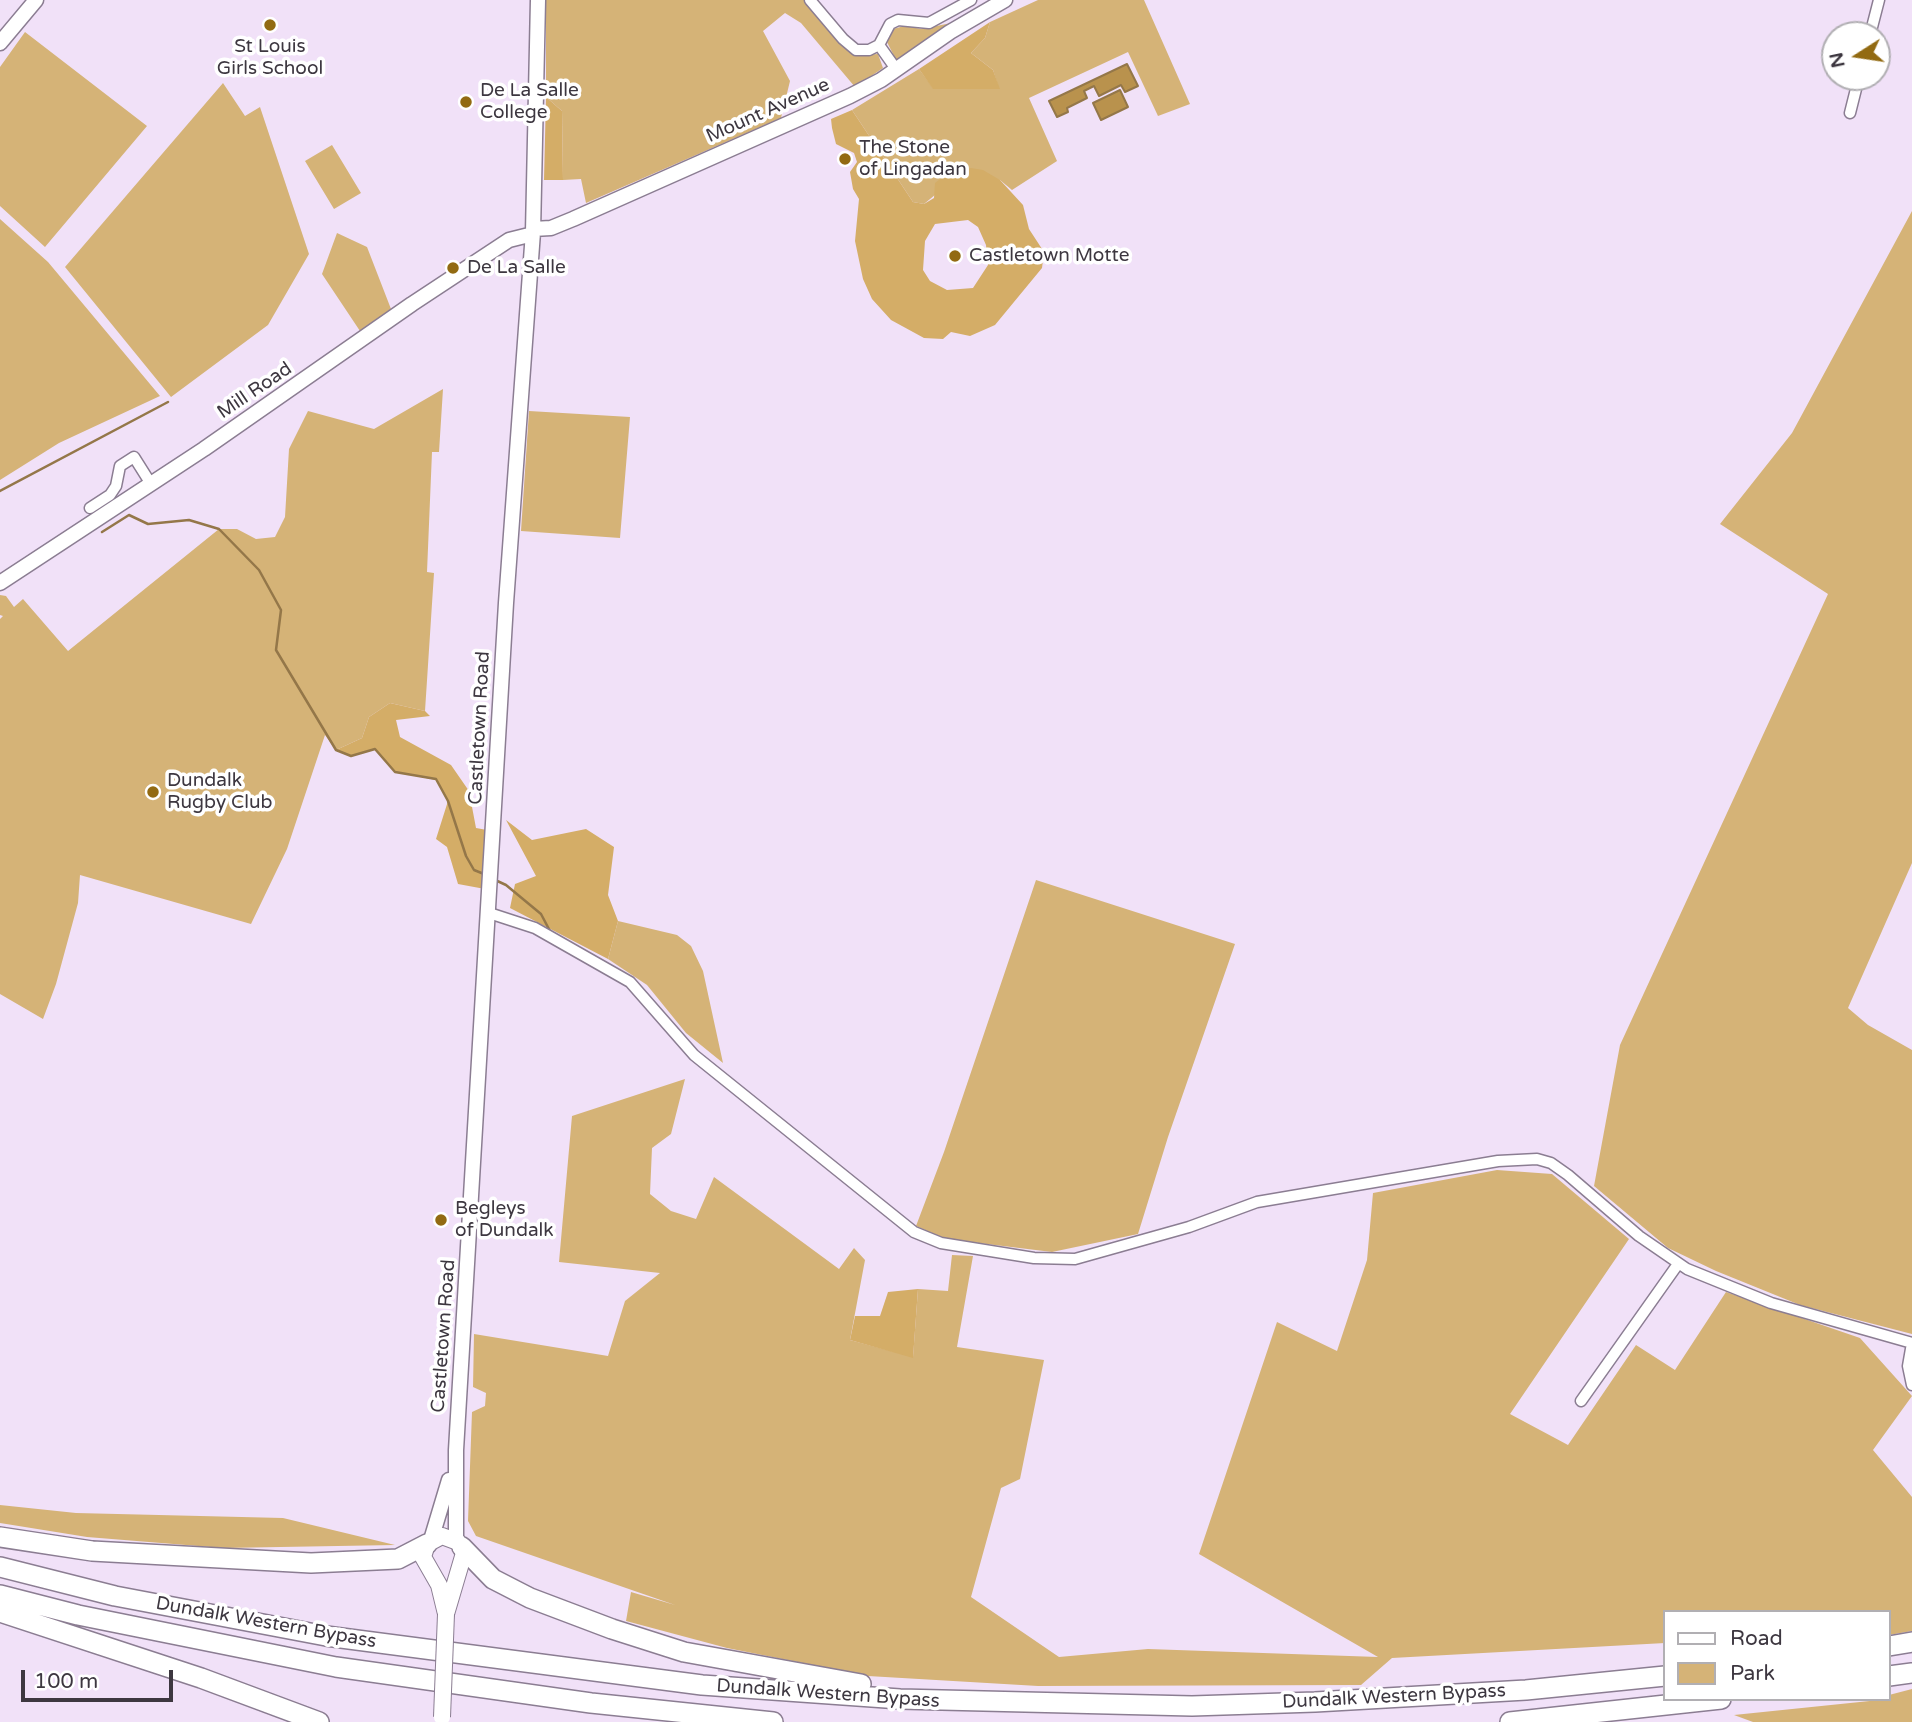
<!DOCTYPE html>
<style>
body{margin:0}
#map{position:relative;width:1912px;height:1722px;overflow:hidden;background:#f1e1f8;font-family:"Varela Round",sans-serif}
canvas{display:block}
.legend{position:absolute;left:1663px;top:1610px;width:228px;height:91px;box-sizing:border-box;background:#fff;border:2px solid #b1afb3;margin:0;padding:9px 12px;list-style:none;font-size:21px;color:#3d3740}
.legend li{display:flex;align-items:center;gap:14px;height:35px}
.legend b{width:35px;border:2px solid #b1afb3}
.north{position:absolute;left:1821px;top:21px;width:70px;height:70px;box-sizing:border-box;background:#fff;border:2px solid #b1afb3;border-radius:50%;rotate:258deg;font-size:19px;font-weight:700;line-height:28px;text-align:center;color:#3d3740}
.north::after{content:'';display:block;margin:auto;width:24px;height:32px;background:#926a12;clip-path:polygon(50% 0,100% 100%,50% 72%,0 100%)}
.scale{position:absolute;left:21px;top:1670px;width:152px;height:32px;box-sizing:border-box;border:4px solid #3d3740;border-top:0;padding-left:9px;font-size:21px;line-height:24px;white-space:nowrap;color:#3d3740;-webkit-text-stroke:5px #fff;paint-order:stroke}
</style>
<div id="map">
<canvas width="1912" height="1722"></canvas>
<ul class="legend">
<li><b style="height:9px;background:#fff"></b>Road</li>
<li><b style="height:19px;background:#d5b377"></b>Park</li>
</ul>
<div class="north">N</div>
<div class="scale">100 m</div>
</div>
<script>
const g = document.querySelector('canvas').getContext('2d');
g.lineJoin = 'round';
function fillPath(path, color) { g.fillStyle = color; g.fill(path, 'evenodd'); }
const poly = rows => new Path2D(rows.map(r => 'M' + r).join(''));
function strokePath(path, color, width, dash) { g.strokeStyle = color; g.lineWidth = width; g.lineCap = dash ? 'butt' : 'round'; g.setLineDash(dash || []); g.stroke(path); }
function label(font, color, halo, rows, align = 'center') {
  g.font = font + ' "Varela Round",sans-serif'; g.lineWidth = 7; g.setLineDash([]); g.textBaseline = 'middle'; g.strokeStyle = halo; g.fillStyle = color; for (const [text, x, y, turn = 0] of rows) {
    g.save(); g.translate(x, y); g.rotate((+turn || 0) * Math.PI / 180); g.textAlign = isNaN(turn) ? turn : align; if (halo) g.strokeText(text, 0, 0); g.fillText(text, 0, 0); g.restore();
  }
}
fillPath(poly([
 [546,0,804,0,847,50,861,55,878,54,883,68,855,87,801,23,785,13,763,31,790,81,781,118,586,203,581,179,563,180,562,111,546,97],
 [1038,0,1144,0,1190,104,1158,116,1128,52,1029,98,1057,161,1012,190,1000,180,960,178,953,180,924,204,913,202,852,110,919,69,934,89,999,89,993,70,971,53,985,38,990,22],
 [951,23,896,60,887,42,893,29,904,26,922,29],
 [25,32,147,126,45,247,0,206,0,67],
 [223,83,245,116,260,107,309,254,268,325,171,397,65,267],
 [332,145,361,193,334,209,305,161],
 [1912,211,1912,863,1848,1008,1868,1025,1912,1050,1912,1334,1800,1305,1716,1271,1668,1248,1594,1186,1620,1045,1828,594,1720,524,1792,433],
 [0,219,48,262,160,396,59,443,0,480],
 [337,233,367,247,391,309,360,331,322,274],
 [443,389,439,452,432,452,427,572,434,573,425,711,390,703,369,717,362,738,336,750,325,735,287,849,251,924,80,875,78,903,56,984,43,1019,0,994,0,619,3,616,0,615,0,595,6,596,14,607,23,599,68,651,219,529,237,529,256,539,275,537,285,517,289,449,308,411,374,429],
 [529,411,630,417,620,538,521,531],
 [1036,880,1235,944,1168,1137,1138,1234,1052,1252,946,1239,916,1226,944,1152],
 [618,921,677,935,691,946,703,971,723,1063,686,1033,647,985,608,959],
 [685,1079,671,1134,652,1148,650,1194,671,1211,696,1219,714,1177,839,1269,854,1248,865,1260,850,1340,913,1357,918,1289,948,1291,952,1255,973,1256,957,1347,1044,1360,1020,1479,1001,1488,971,1597,1059,1657,1148,1649,1378,1657,1199,1554,1277,1322,1337,1351,1367,1260,1373,1193,1497,1170,1552,1174,1629,1239,1510,1414,1568,1445,1636,1345,1675,1370,1726,1292,1860,1338,1912,1396,1873,1450,1912,1497,1912,1631,1889,1635,1889,1612,1665,1612,1665,1643,1392,1658,1361,1685,1038,1686,868,1676,727,1648,626,1621,631,1592,675,1605,476,1536,468,1521,472,1412,485,1406,486,1393,473,1387,474,1334,608,1356,625,1301,660,1273,559,1262,572,1116],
 [0,1505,76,1513,283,1518,395,1545,223,1548,87,1537,0,1523],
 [1912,1689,1912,1722,1753,1722,1734,1715,1889,1699,1889,1695]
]), '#d5b377');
fillPath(poly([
 [990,22,985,38,971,53,993,70,1000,89,933,89,919,69],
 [546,97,562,111,563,180,544,180],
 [852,110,913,202,924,204,934,198,935,183,944,176,960,178,964,170,971,168,983,170,1000,180,1023,205,1029,229,1044,252,1042,268,995,325,970,336,951,332,943,339,924,338,891,320,872,299,863,279,855,241,859,199,853,189,850,172,857,162,854,153,836,144,832,128,831,119],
 [968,220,978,227,986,245,988,265,973,288,947,290,930,281,923,270,925,241,935,224],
 [390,703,425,711,430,716,396,720,400,737,451,765,469,791,476,828,487,830,485,889,458,884,447,847,436,839,448,801,436,780,395,772,375,749,351,756,336,750,362,738,369,717],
 [506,820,532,840,586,829,614,847,608,895,618,921,608,959,510,908,515,884,536,876],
 [918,1289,913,1358,850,1340,855,1316,880,1316,888,1292]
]), '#d4ad67');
const water = poly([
 [1127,64,1138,86,1125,92,1121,85,1099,96,1094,86,1084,91,1087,98,1067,108,1068,112,1057,117,1049,101,1127,64],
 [1120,90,1128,107,1101,120,1093,103,1120,90]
]);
fillPath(water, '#b9924d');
strokePath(water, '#947749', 2);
strokePath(poly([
 [0,491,168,402],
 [102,532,129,515,148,524,189,520,219,529,259,570,281,610,276,650,336,750,351,756,375,749,395,772,436,779,448,801,466,856,474,870,484,874],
 [493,879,506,885,541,914,551,933]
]), '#947749', 2.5);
const street = poly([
 [810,0,843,39,856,50,869,50,879,45,890,24,898,20,929,23,971,0],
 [1870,35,1879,0],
 [879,45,896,69],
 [1850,113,1859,77],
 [90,508,110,495,116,486,120,466,134,457,151,484],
 [489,913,535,928,630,982,694,1055,914,1232,941,1243,1034,1258,1075,1259,1189,1227,1257,1202,1498,1161,1537,1159,1551,1163,1568,1175,1639,1236,1687,1269,1771,1303,1912,1343],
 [1912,1343,1908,1366,1912,1385],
 [1581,1401,1678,1264]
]);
const secondary = poly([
 [0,43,36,0],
 [533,229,551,228,573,219,850,96,881,80,950,32,1005,0],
 [0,583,204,449,412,304,509,240,533,234],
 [431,1540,449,1480],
 [456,1540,456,1450,506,603,533,232,538,0]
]);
const primary = poly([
 [442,1536,458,1542,464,1553,446,1614,439,1585,423,1557,427,1544,442,1536]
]);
const highway = poly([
 [0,1537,92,1551,311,1563,398,1559,427,1544],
 [462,1547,493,1579,530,1598,612,1629,684,1652,861,1684],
 [0,1567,115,1596,326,1636,702,1685,900,1699,1192,1706,1315,1702,1526,1690,1665,1676],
 [0,1595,78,1615,336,1667,591,1703,773,1722],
 [0,1612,201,1678,319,1722],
 [1889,1646,1912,1642],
 [1889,1676,1912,1673],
 [1510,1722,1721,1699]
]);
strokePath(street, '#8b7d92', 13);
strokePath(secondary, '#8b7d92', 17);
strokePath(primary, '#8b7d92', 18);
strokePath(highway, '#8b7d92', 22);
strokePath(street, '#fff', 10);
strokePath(secondary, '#fff', 14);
strokePath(primary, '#fff', 16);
strokePath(highway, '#fff', 19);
const primaryBridge = poly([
 [442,1717,446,1614]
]);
strokePath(primaryBridge, '#8b7d92', 18, []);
strokePath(primaryBridge, '#fff', 16);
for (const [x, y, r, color] of [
 [270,25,7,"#926a12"],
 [466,102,7,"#926a12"],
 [845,159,7,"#926a12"],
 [955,256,7,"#926a12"],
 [453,268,7,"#926a12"],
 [153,792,7,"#926a12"],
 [441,1220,7,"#926a12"]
]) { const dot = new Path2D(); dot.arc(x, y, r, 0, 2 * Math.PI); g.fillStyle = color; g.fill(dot); strokePath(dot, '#fff', 2.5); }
label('19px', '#3d3740', '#fff', [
 ["St Louis",270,47,"center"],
 ["Girls School",270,69,"center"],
 ["De La Salle",480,91],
 ["College",480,113],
 ["The Stone",859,148],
 ["of Lingadan",859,170],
 ["Castletown Motte",969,256],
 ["De La Salle",467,268],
 ["Dundalk",167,781],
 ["Rugby Club",167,803],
 ["Begleys",455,1209],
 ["of Dundalk",455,1231]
], 'left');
label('19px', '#3d3740', '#fff', [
 ["Mount Avenue",768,111,-24],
 ["Mill Road",255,391,-34],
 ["Castletown Road",480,728,-87],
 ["Castletown Road",444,1336,-86],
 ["Dundalk Western Bypass",266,1623,10],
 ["Dundalk Western Bypass",828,1694,4],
 ["Dundalk Western Bypass",1394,1697,-3]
]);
</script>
